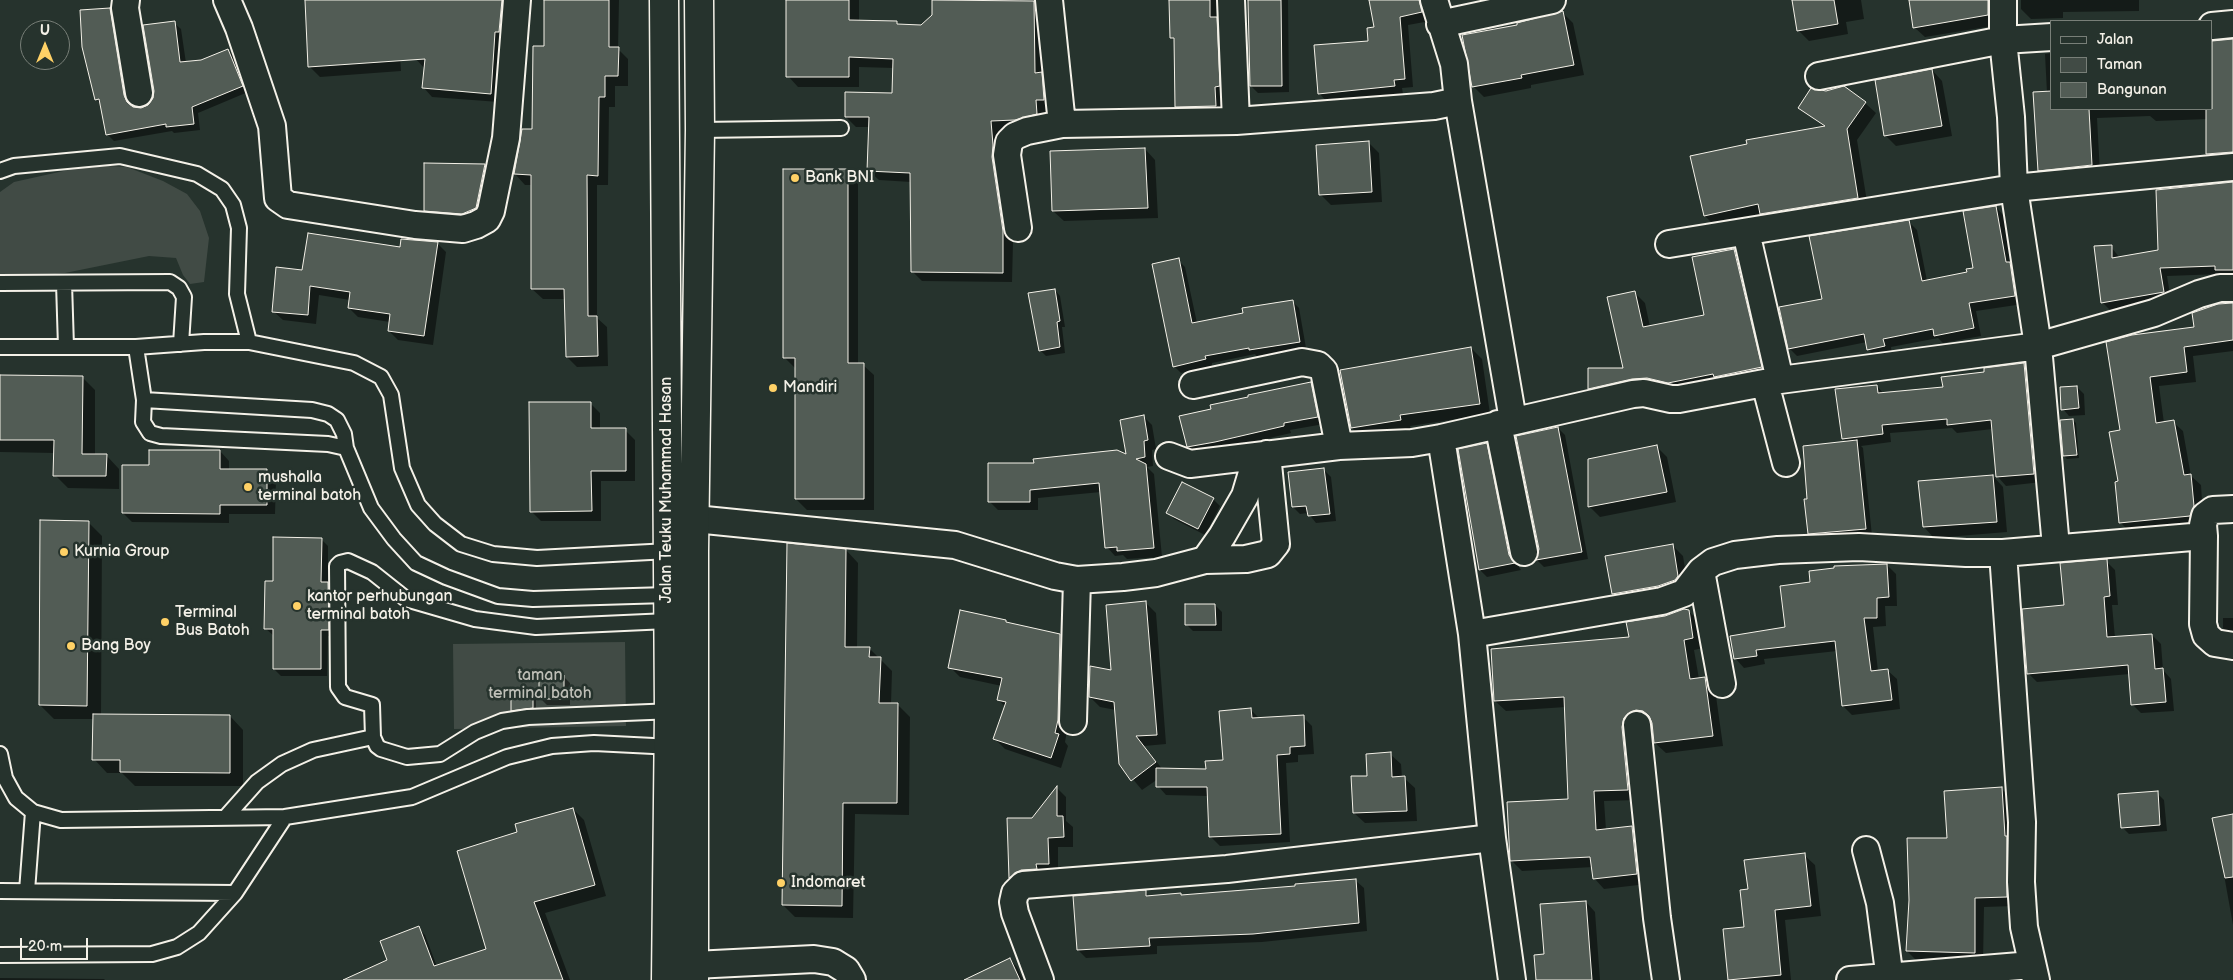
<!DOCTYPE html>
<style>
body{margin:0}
#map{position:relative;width:2233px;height:980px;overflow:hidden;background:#26332d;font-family:"Balsamiq Sans",sans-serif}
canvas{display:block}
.legend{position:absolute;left:2050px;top:20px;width:162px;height:90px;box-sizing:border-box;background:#26332d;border:1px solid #787f78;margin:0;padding:6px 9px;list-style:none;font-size:15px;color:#f4f1e8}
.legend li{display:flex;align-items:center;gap:10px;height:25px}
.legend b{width:25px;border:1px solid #787f78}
.north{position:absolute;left:20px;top:20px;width:50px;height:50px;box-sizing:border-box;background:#26332d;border:1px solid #787f78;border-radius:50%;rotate:0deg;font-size:14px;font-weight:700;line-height:20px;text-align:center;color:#f4f1e8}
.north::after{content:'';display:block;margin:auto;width:18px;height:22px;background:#ffd166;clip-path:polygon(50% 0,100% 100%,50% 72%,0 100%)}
.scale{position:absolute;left:20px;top:938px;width:68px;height:22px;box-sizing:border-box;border:2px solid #f4f1e8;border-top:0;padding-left:6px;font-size:15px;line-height:18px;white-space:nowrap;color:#f4f1e8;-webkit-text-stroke:4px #26332d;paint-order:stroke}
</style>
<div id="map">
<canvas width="2233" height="980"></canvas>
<ul class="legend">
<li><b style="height:6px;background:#26332d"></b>Jalan</li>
<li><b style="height:14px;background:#414b45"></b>Taman</li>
<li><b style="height:14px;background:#525c55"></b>Bangunan</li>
</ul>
<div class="north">U</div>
<div class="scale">20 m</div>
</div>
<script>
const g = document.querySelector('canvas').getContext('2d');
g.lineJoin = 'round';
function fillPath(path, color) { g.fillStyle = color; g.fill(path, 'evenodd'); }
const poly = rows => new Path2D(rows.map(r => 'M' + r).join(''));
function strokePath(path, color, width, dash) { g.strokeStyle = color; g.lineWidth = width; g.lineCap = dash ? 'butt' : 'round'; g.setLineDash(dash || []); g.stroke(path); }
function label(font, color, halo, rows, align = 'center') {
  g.font = font + ' "Balsamiq Sans",sans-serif'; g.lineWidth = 5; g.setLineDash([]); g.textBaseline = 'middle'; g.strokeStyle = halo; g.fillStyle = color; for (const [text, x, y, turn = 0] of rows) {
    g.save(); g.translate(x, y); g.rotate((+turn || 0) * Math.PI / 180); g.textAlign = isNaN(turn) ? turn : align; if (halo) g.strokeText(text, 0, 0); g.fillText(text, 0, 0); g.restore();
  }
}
fillPath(poly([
 [108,166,127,167,163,181,187,194,200,211,209,238,204,282,190,284,183,275,176,258,149,256,65,273,18,278,0,275,0,192,14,182,68,170],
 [625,642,626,726,454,729,453,644]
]), '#414b45');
fillPath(poly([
 [306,0,387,0,397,10,401,71,320,77,310,67],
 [420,0,509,0,499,102,432,97,424,88,424,68,416,59],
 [546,0,619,0,618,49,628,59,628,86,615,86,615,107,609,107,608,185,597,185,597,318,607,327,608,366,577,367,567,357,566,299,543,299,532,289,532,185,525,185,515,174,523,130,534,130,545,48],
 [788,0,859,0,859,21,896,22,900,26,922,26,933,15,933,0,1020,0,1020,2,1033,2,1043,12,1054,110,1046,110,1047,124,1025,130,1000,131,1003,156,1002,168,1013,242,1012,282,922,281,912,271,911,182,879,180,868,170,870,127,856,127,846,117,893,94,894,68,859,67,859,87,798,87,788,76],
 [1169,0,1216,0,1216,18,1223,25,1226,93,1222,93,1222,113,1183,113,1176,107,1175,41,1171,37],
 [1249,0,1288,0,1289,92,1258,93,1251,86],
 [1370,0,1428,0,1430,21,1408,25,1413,87,1402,88,1403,94,1327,102,1319,93,1369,42,1376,29],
 [1793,0,1861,0,1864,19,1846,22,1848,34,1809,41,1798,30],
 [1910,0,1995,0,1998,25,1925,37,1914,27],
 [2021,0,2139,0,2139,11,2063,12,2063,18,2031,19,2021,9],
 [110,9,116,16,132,108,142,109,149,106,154,98,174,23,181,29,186,63,202,61,228,50,235,57,248,92,198,113,200,130,174,133,172,131,114,141,108,135,102,105,96,99],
 [1563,13,1573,23,1584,75,1531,85,1531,88,1484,97,1473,86,1519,26],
 [2233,39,2233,162,2216,162,2208,154,2208,119,2156,121,2150,116,2097,118,2100,173,2047,178,2039,170,2047,93,2045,54,2052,53,2052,109,2212,109,2212,42],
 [1932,70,1942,81,1952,136,1896,146,1885,135],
 [1865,103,1876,113,1857,140,1868,208,1715,226,1705,216,1748,145,1824,127,1800,107],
 [1368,142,1379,153,1382,202,1331,205,1320,194],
 [1145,149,1155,160,1158,218,1064,221,1053,211],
 [426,164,485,165,492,172,483,213,469,220,432,217,425,210],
 [848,170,858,181,858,365,863,365,874,375,874,510,807,510,796,499,795,368,785,358],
 [2233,183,2233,278,2225,278,2221,274,2167,276,2171,301,2111,311,2102,302,2111,247,2120,258,2159,251],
 [1996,207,2004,216,2012,266,2018,271,2023,304,1976,311,1981,336,1943,343,1938,338,1891,347,1892,354,1876,357,1868,349,1867,342,1797,356,1789,348,1823,300,1909,222,1917,230,1927,281,1968,273,1974,269],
 [437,243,446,252,433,345,398,340,389,331,390,322,358,317,349,308,350,300,319,295,316,324,283,320,273,311,303,271],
 [1734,250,1744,260,1771,377,1599,399,1589,388,1624,369,1635,293,1645,303,1650,327,1705,316],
 [1178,260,1185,267,1197,323,1244,314,1292,301,1299,308,1306,348,1257,357,1255,354,1212,363,1212,366,1181,373,1174,366],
 [1055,290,1060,296,1065,327,1062,327,1065,353,1046,356,1040,350],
 [2233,303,2233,351,2193,356,2196,382,2159,386,2164,423,2173,422,2183,431,2191,476,2201,485,2203,516,2199,525,2130,532,2120,522,2121,431,2108,343,2196,328],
 [1471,348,1482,359,1490,414,1410,426,1411,430,1362,438,1352,428],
 [2024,364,2033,373,2042,482,2006,486,1998,477,1993,429,1957,433,1952,428,1890,433,1891,442,1861,446,1863,448,1872,536,1816,540,1809,533,1808,500,1847,442,1843,438,1877,386,1884,394,1944,388,1986,373],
 [0,377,82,377,95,390,95,455,106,455,119,469,119,489,68,488,55,475,55,453,0,452],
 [1310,383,1317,390,1324,424,1290,430,1291,433,1222,449,1195,453,1188,446,1212,410],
 [2077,387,2084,394,2085,415,2069,416,2063,409],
 [590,403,600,413,600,429,625,430,635,440,635,481,601,481,601,521,541,521,531,511],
 [1144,417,1152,425,1156,449,1152,450,1153,466,1147,467,1154,474,1162,557,1127,559,1123,555,1115,556,1107,547,1101,492,1038,498,1038,510,998,510,989,501,1035,464,1127,456],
 [2073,420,2076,423,2079,458,2067,459,2064,456],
 [1558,428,1565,435,1588,559,1544,567,1537,560],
 [1486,444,1493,451,1516,563,1521,570,1487,577,1480,570,1459,450],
 [1657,447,1667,457,1676,502,1600,517,1589,506],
 [220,451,229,461,229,470,267,470,276,480,275,514,229,514,229,523,132,522,123,513,150,466],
 [1324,470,1331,477,1336,521,1316,523,1308,513,1300,514,1293,507],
 [1993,476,2003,487,2007,532,1934,538,1924,527],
 [1213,499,1220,506,1205,535,1174,519,1168,512],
 [88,522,102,536,101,716,230,716,243,730,243,786,135,786,122,773,107,773,94,759,94,719,54,719,40,705],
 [321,539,328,546,328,583,335,590,335,636,328,636,327,676,281,676,274,669,274,636,266,629,275,583],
 [1672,545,1683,556,1688,587,1624,604,1613,594,1607,557],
 [846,550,858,563,857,648,869,648,892,671,891,704,897,704,910,717,909,815,855,814,853,918,795,917,783,905],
 [2106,561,2115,570,2118,605,2112,605,2115,638,2152,635,2161,644,2163,670,2171,679,2174,711,2141,713,2132,704,2130,674,2037,682,2028,673,2066,606],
 [1887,565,1896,574,1897,606,1885,606,1886,626,1873,627,1878,671,1887,670,1897,679,1900,709,1852,715,1843,706,1837,651,1764,659,1765,664,1744,668,1735,658,1786,628,1811,584],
 [1146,603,1156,613,1166,744,1144,746,1163,770,1207,770,1224,762,1251,710,1260,719,1303,717,1312,726,1314,754,1298,755,1298,762,1286,763,1290,842,1220,846,1211,837,1208,796,1166,795,1158,786,1158,779,1142,790,1120,764,1116,710,1100,707,1090,697,1113,672],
 [1215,605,1222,612,1222,631,1193,631,1186,624],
 [1688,611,1699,621,1703,648,1694,650,1699,679,1705,678,1715,689,1723,746,1666,753,1655,743,1652,721,1647,720,1638,800,1604,801,1606,830,1632,827,1642,837,1647,884,1604,889,1594,878,1593,867,1522,871,1512,861,1569,800,1566,707,1506,711,1495,701,1630,639,1665,617],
 [2223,618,2233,618,2233,633,2226,632,2223,628],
 [1006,621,1009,624,1060,636,1070,646,1067,731,1065,742,1068,746,1061,768,1005,749,995,739,1005,707,998,699,1002,686,960,677,950,667],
 [563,676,570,683,570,705,547,705,540,698],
 [533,692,536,696,536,711,516,713,512,710],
 [1390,754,1401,764,1402,778,1404,778,1415,788,1417,821,1365,823,1354,813,1368,777],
 [1057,788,1066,797,1066,821,1073,827,1073,847,1058,847,1058,873,1020,887,1010,877,1009,819,1032,819],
 [2001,788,2010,797,2015,906,1984,907,1983,963,1916,960,1907,951,1948,839],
 [2157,793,2164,800,2167,831,2129,834,2122,827],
 [573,809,584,820,606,896,545,913,570,980,458,980,487,949,519,833],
 [2233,816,2233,925,2214,819],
 [1804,855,1815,865,1821,916,1785,920,1791,980,1729,980,1724,930,1745,928,1749,890],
 [1355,880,1364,888,1367,931,1262,942,1157,946,1157,954,1086,958,1078,950,1145,892,1150,897,1180,894,1183,896,1296,887],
 [1586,902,1595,912,1600,980,1537,980,1545,955],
 [418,928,425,935,439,972,417,980,346,980,389,960],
 [1010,960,1017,967,1023,980,976,980],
 [0,978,104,979,105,980,0,980]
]), '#0007');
const building = poly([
 [305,0,502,0,499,32,495,32,491,94,422,88,425,59,308,67,305,0],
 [544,0,609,0,609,47,619,47,618,76,605,76,605,97,599,97,598,176,587,175,588,316,597,316,598,356,566,357,564,289,531,289,531,175,514,174,522,129,532,129,533,46,544,46,544,0],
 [786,0,849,0,849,20,897,21,897,24,921,25,932,15,932,0,1034,1,1035,73,1042,72,1044,100,1036,100,1037,114,1015,120,991,121,993,145,992,157,1003,231,1003,273,911,272,910,173,867,171,869,117,845,117,845,92,892,93,893,59,849,57,849,77,786,77,786,0],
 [1169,0,1210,0,1210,17,1217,17,1220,86,1215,87,1216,106,1175,107,1174,38,1170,38,1169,0],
 [1248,0,1281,0,1282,86,1250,86,1248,0],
 [1369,0,1419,0,1422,12,1400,17,1405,79,1394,80,1395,86,1318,94,1314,45,1368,41,1367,28,1374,27,1369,0],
 [1792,0,1834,0,1838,24,1797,31,1792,0],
 [1909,0,1988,0,1988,15,1913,28,1909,0],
 [110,8,124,95,127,102,133,107,141,108,148,105,153,98,154,91,143,25,175,21,180,62,201,60,228,49,243,86,192,107,194,124,166,127,166,124,106,135,99,99,95,100,82,47,80,10,110,8],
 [1562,11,1563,11,1574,65,1521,75,1522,78,1472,87,1462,35,1517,25,1517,23,1562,11],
 [2233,39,2233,152,2206,154,2206,109,2212,109,2212,41,2233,39],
 [1932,69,1942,126,1884,136,1875,80,1932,69],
 [1844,86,1866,102,1847,129,1858,198,1760,214,1758,204,1704,216,1690,156,1747,144,1746,140,1825,126,1798,108,1811,88,1826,91,1844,86],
 [2052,91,2052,109,2089,109,2092,165,2038,171,2033,92,2052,91],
 [1369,141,1372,192,1319,195,1316,145,1369,141],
 [1145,148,1148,208,1052,211,1050,151,1145,148],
 [424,163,485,164,476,208,462,214,424,211,424,163],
 [783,169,848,169,848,363,864,363,864,499,795,499,795,358,783,358,783,169],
 [2233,182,2233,270,2215,270,2215,266,2160,268,2164,292,2101,303,2094,246,2112,245,2112,258,2158,250,2156,190,2233,182],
 [1996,206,2006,262,2010,262,2015,296,1969,303,1974,328,1934,336,1933,329,1883,339,1885,346,1867,350,1864,334,1788,349,1779,307,1822,299,1809,236,1909,220,1922,281,1967,272,1966,269,1973,268,1963,211,1996,206],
 [308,233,400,247,401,239,438,242,424,336,388,331,390,314,348,308,350,292,310,286,308,315,272,312,276,267,302,270,308,233],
 [1734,249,1762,367,1714,377,1713,374,1668,383,1647,378,1632,379,1588,389,1588,368,1623,368,1607,297,1635,291,1643,327,1704,315,1692,257,1734,249],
 [1179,258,1192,323,1243,313,1242,308,1293,300,1300,342,1249,350,1249,348,1205,356,1206,359,1173,367,1152,264,1179,258],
 [1055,289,1060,321,1057,322,1060,347,1039,351,1028,293,1055,289],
 [2233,303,2233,340,2184,347,2187,372,2150,377,2156,423,2174,420,2184,475,2191,474,2194,506,2190,516,2119,523,2115,482,2118,481,2109,432,2120,430,2106,342,2132,335,2194,327,2192,313,2218,304,2233,303],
 [1471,347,1480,404,1400,415,1401,420,1351,428,1340,370,1471,347],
 [2024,363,2034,474,1996,477,1991,420,1947,425,1947,419,1882,425,1883,434,1842,439,1835,389,1877,385,1878,393,1943,387,1941,377,1984,372,1984,368,2024,363],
 [0,375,83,376,82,454,107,454,106,476,53,476,54,440,0,440,0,375],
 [1311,382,1318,417,1284,423,1284,426,1215,442,1187,447,1179,416,1211,409,1210,405,1248,397,1248,395,1311,382],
 [2077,386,2079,408,2061,410,2060,387,2077,386],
 [529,402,591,402,591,428,626,428,626,471,591,471,592,511,530,512,529,402],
 [1144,415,1148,440,1144,441,1145,457,1136,459,1146,464,1154,548,1117,551,1117,547,1105,548,1099,483,1030,490,1030,502,988,502,988,463,1034,463,1033,459,1117,450,1126,454,1120,420,1144,415],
 [2073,419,2077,455,2063,456,2060,420,2073,419],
 [1558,427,1582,552,1536,560,1539,549,1516,436,1558,427],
 [1857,440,1866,529,1808,534,1804,499,1807,499,1803,446,1857,440],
 [1487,443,1509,555,1515,563,1479,570,1458,449,1487,443],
 [1657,445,1667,492,1588,507,1588,459,1657,445],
 [149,450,220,450,220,469,267,469,267,505,220,505,220,514,122,513,122,465,149,465,149,450],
 [1324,468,1330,514,1308,516,1306,506,1292,507,1288,472,1324,468],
 [1993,475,1997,522,1923,527,1918,481,1993,475],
 [1182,482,1214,498,1198,529,1166,513,1182,482],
 [40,520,89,521,87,706,39,705,40,520],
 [273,537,322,538,321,582,328,582,329,630,321,630,321,669,273,669,273,629,264,629,265,581,273,581,273,537],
 [787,543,846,549,845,647,870,647,869,657,881,657,879,703,898,703,897,803,843,803,842,906,782,905,787,543],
 [1673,544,1678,576,1675,580,1658,586,1612,594,1605,556,1673,544],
 [2107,559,2110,596,2104,597,2107,637,2152,634,2155,669,2163,668,2166,702,2131,705,2128,665,2027,674,2022,609,2064,605,2060,563,2107,559],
 [1887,564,1889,597,1877,598,1877,618,1864,618,1871,671,1888,669,1892,700,1842,706,1835,641,1756,650,1757,656,1734,659,1730,636,1785,627,1780,586,1810,582,1809,571,1834,568,1834,566,1887,564],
 [1146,601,1157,735,1136,736,1156,762,1131,781,1119,764,1114,702,1089,697,1090,666,1111,670,1106,605,1146,601],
 [1185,604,1215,604,1216,625,1185,625,1185,604],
 [1684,609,1689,610,1693,638,1684,640,1690,679,1705,677,1713,736,1654,743,1652,723,1649,716,1643,711,1636,710,1629,713,1624,718,1622,727,1628,790,1594,791,1596,830,1632,826,1637,874,1593,879,1590,857,1510,861,1507,802,1568,799,1564,697,1494,701,1491,649,1629,637,1626,622,1665,616,1684,609],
 [960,610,1006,620,1006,622,1060,634,1058,720,1055,733,1059,734,1051,758,993,739,1006,702,997,700,1002,678,948,668,960,610],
 [539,675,564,675,564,699,539,699,539,675],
 [511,691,533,691,533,708,511,711,511,691],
 [1251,708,1252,718,1304,715,1305,746,1290,747,1290,754,1277,755,1281,834,1209,837,1207,787,1156,787,1156,768,1206,769,1205,761,1223,760,1219,711,1251,708],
 [93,714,230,715,230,773,120,772,120,760,92,760,93,714],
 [1391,752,1392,777,1405,776,1407,811,1353,813,1351,776,1367,776,1366,754,1391,752],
 [1057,786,1057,816,1063,816,1064,837,1048,838,1049,864,1036,864,1037,869,1021,870,1009,878,1007,818,1032,818,1057,786],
 [2002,787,2005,836,2007,836,2007,897,1975,898,1975,953,1906,951,1909,900,1907,838,1947,838,1944,791,2002,787],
 [2158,791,2160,825,2121,828,2118,794,2158,791],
 [573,808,595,885,534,902,563,980,343,980,387,960,380,941,419,926,434,966,486,949,457,851,517,832,515,824,573,808],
 [2233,814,2233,877,2225,878,2212,818,2233,814],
 [1805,853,1811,906,1775,910,1781,975,1728,980,1723,929,1744,927,1740,890,1748,889,1744,860,1805,853],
 [1356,879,1359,923,1253,934,1149,938,1150,946,1077,950,1073,896,1146,890,1146,896,1181,893,1181,895,1295,886,1295,884,1356,879],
 [1586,901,1592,980,1536,980,1534,955,1544,954,1540,904,1586,901],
 [1010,958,1020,980,964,980,1010,958]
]);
fillPath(building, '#525c55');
strokePath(building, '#f4f1e8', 1);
const lane = poly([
 [700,130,841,128],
 [0,171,14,166,120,156,197,174,222,189,233,205,239,228,237,294,249,342,354,363,381,377,391,395,402,468,418,505,435,524,461,544,493,554,537,558,669,551],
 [0,283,170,282,179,288,184,297,181,344],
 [64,283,66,347],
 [0,347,136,347,204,342,249,342],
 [136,347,144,400,143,422,150,433,161,436,328,444,346,448,371,508,394,539,416,563,446,577,498,596,533,599,667,595],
 [144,400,312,410,328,414,337,420,344,434,346,448],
 [668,621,536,627,475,619,406,599,372,572,348,561,340,563,337,566,338,687,345,697,372,705,373,737,377,746,381,749,407,757,440,754,475,732,502,721,528,717,674,711],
 [0,754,5,778,16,798,33,812,61,820,285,817],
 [225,818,257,782,282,764,313,750,373,737],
 [0,891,235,893,285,817,412,797,507,757,552,746,594,743,673,747],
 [27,891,33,812],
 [0,955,152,954,177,947,199,933,235,893]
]);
const street = poly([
 [126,0,125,8,139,93],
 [227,0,239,28,272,126,278,198,288,205,415,225,463,229,476,225,487,219,491,211,506,138,517,0],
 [1231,0,1236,121],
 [2003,0,2003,40,2011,117,2014,188,2038,346,2056,547],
 [1440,24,1552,0],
 [2212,26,2233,24],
 [1819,76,2003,40,2052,37],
 [1458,101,1513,420],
 [1062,124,1236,121,1434,106,1458,101,1454,64,1434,0],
 [1018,228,1007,155,1009,142,1015,136,1027,131,1062,124,1049,0],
 [1746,232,1780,380],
 [1669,244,2014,188,2233,167],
 [1765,383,1786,463],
 [1193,385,1302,362,1318,365,1324,371,1339,446],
 [1498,424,1524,552],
 [1441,438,1472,634,1492,838],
 [1169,456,1190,464,1339,446,1412,443,1441,438,1633,394,1644,393,1671,399,1679,399,1780,380,2038,346,2154,313,2199,294,2220,288,2233,288],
 [695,519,955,545,1055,576,1077,580,1123,577,1156,573,1205,560,1222,536,1245,496,1257,456],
 [2204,536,2203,525,2205,516,2213,510,2233,509],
 [2003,553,2022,822,2021,882,2024,927,2036,980],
 [1205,560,1246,559,1268,554,1276,544,1267,454],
 [1701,571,1722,684],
 [1472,634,1662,601,1684,593,1701,571,1713,562,1735,555,1778,550,1859,547,1966,553,2003,553,2204,536,2203,624,2206,635,2215,643,2233,646],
 [1073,721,1077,580],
 [1637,725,1657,918,1666,980],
 [1866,850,1880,903,1890,980],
 [694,965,814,959,833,962,846,970,852,980],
 [1040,980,1015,913,1013,902,1015,893,1023,885,1227,869,1492,838,1512,980],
 [1850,980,2032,965]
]);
const highway = poly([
 [664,0,669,711,666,980],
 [694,980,694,551,700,130,699,0]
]);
strokePath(lane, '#f4f1e8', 18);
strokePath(street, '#f4f1e8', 30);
strokePath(highway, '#f4f1e8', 31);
strokePath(lane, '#26332d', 14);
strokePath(street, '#26332d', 26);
strokePath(highway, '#26332d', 28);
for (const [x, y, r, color] of [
 [795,178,5,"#ffd166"],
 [773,388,5,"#ffd166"],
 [248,487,5,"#ffd166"],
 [64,552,5,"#ffd166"],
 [297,606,5,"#ffd166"],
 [165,622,5,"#ffd166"],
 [71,646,5,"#ffd166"],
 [781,883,5,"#ffd166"]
]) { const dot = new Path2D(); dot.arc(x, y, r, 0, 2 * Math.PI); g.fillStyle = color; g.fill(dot); strokePath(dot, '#26332d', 2); }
label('16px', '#f4f1e8', '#26332d', [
 ["Bank BNI",805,178],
 ["Mandiri",783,388],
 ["mushalla",258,478],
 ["terminal batoh",258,496],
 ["Kurnia Group",74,552],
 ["kantor perhubungan",307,597],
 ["terminal batoh",307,615],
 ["Terminal",175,613],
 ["Bus Batoh",175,631],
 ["Bang Boy",81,646],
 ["Indomaret",791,883]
], 'left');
label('16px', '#f4f1e8', '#26332d', [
 ["Jalan Teuku Muhammad Hasan",667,490,-90]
]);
label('16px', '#bebfb7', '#26332d', [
 ["taman",540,676],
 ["terminal batoh",540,694]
]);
</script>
